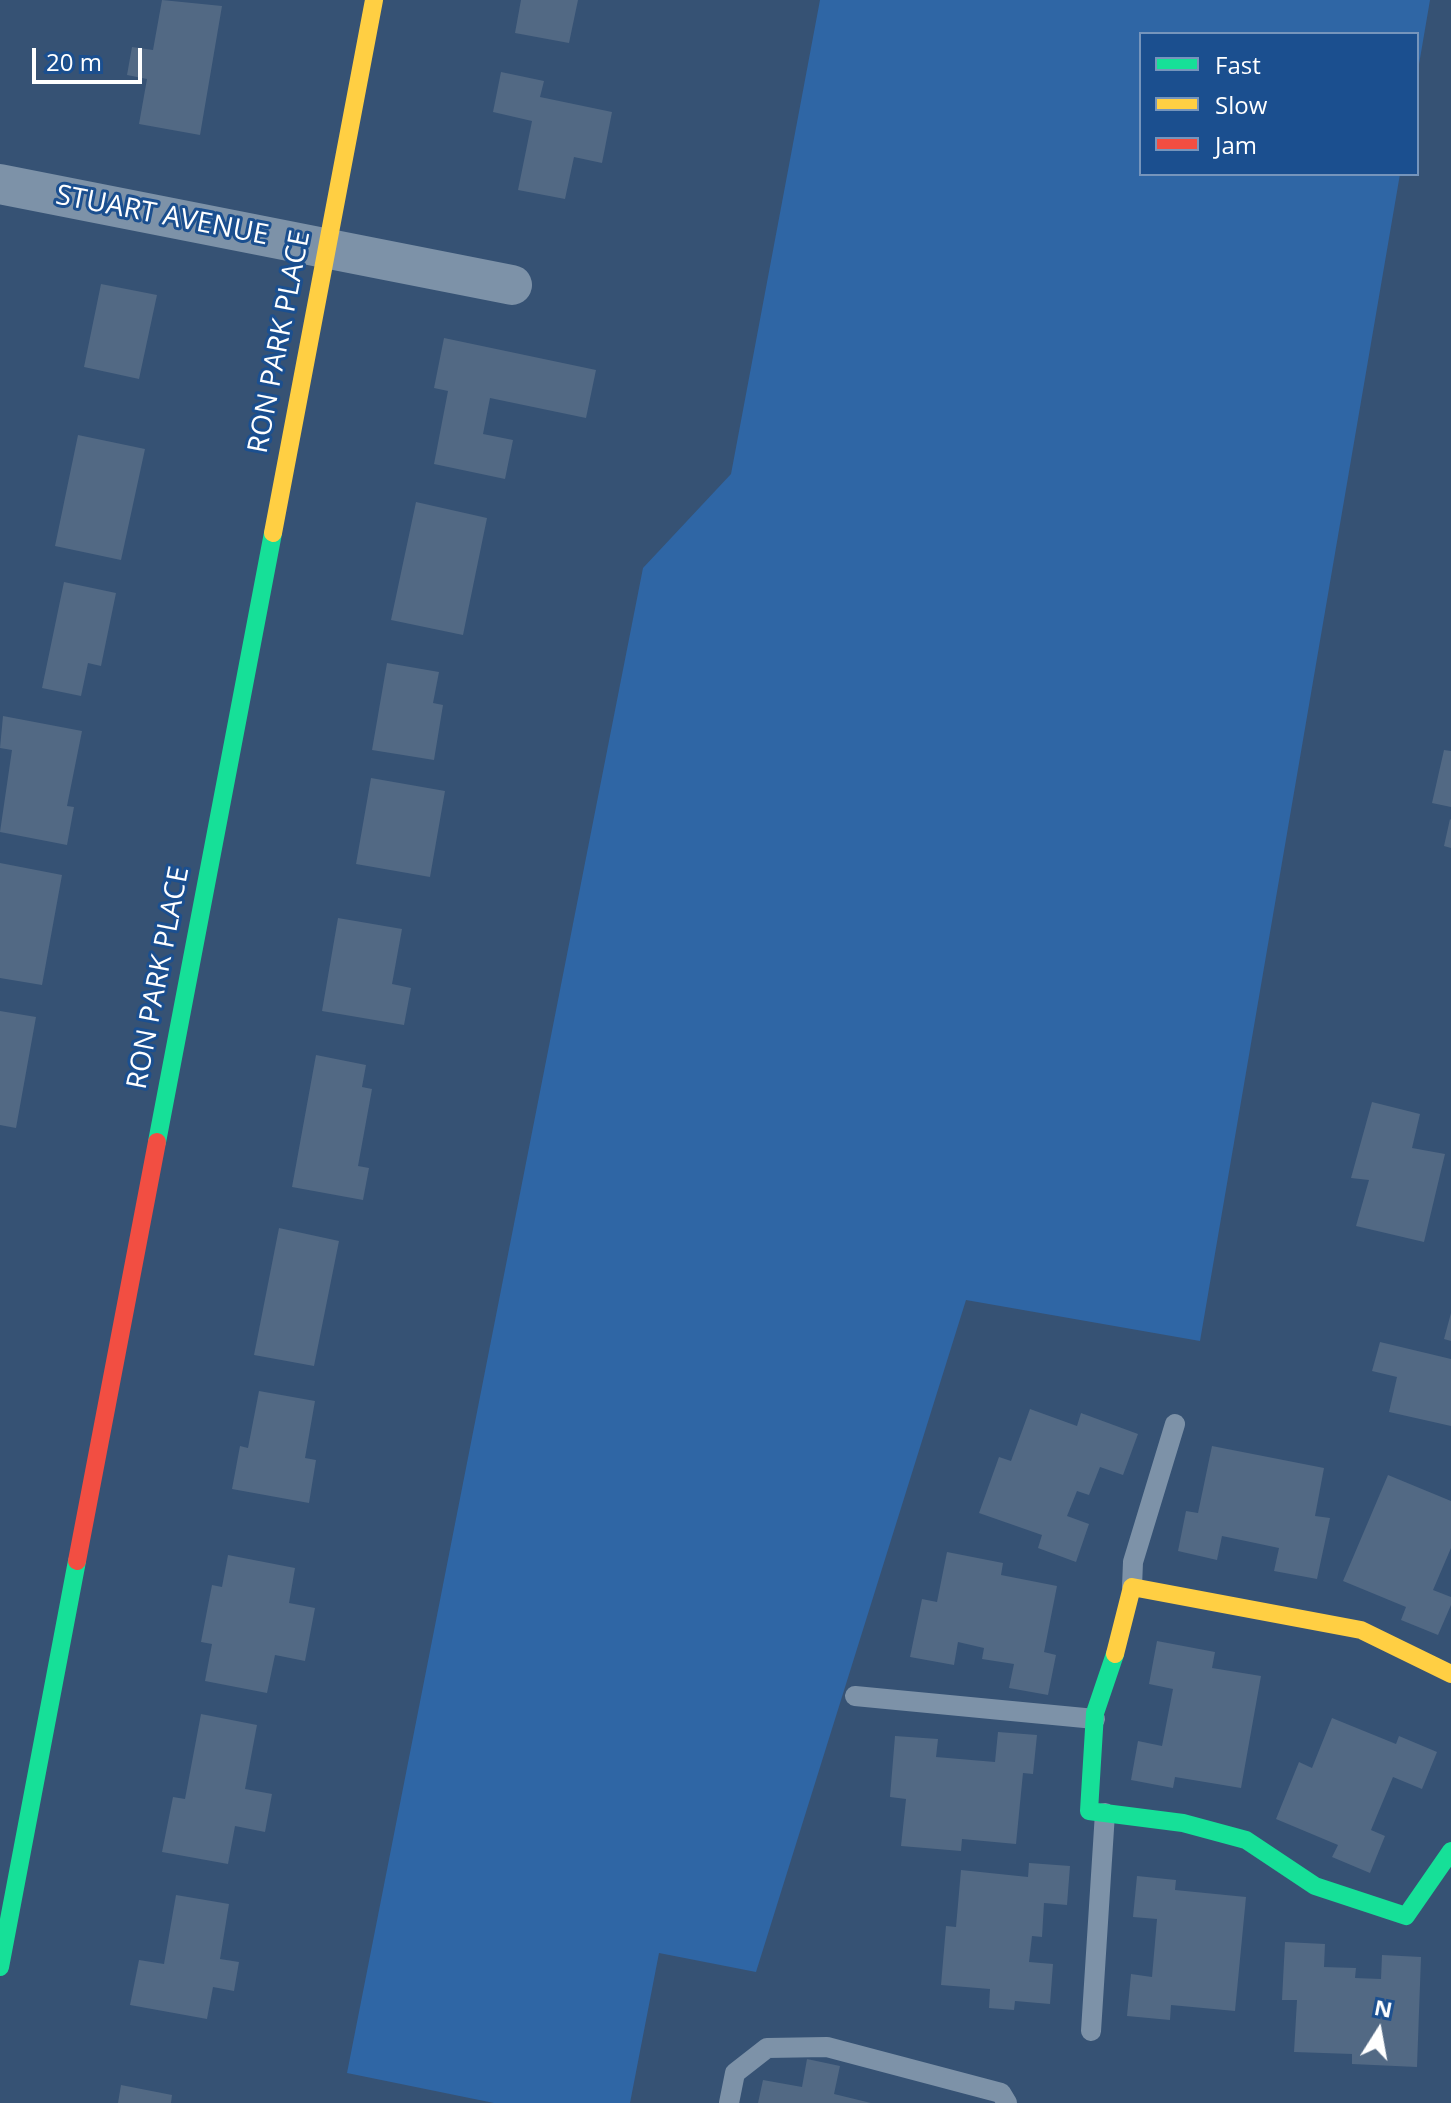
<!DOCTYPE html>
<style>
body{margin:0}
#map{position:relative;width:1451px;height:2103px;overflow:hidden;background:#365274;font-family:"Open Sans",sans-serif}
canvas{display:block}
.legend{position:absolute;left:1139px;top:32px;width:280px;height:144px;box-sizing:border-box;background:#1b4f8f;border:2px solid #7695bc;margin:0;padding:10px 14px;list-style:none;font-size:24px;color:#fff}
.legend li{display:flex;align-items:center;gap:16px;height:40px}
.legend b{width:40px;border:2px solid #7695bc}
.north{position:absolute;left:1339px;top:1991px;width:80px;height:80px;-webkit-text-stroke:6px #1b4f8f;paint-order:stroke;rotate:11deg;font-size:22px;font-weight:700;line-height:32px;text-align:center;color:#fff}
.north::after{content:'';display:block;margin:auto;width:28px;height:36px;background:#fff;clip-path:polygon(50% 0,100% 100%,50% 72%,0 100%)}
.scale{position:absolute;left:32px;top:48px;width:110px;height:36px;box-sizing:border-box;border:4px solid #fff;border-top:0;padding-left:10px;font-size:24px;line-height:28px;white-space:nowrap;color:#fff;-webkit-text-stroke:6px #1b4f8f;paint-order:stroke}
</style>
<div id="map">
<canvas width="1451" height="2103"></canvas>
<ul class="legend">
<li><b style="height:10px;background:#16e098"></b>Fast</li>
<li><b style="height:10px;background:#ffcf43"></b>Slow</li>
<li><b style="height:10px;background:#f24e42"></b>Jam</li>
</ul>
<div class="north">N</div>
<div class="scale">20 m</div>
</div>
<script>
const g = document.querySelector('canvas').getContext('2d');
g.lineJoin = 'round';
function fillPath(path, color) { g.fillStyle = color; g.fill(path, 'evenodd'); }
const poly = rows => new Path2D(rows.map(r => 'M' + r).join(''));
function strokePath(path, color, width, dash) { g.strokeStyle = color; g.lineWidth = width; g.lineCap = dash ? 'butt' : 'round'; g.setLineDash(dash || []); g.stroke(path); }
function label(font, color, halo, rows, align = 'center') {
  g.font = font + ' "Open Sans",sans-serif'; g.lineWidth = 6; g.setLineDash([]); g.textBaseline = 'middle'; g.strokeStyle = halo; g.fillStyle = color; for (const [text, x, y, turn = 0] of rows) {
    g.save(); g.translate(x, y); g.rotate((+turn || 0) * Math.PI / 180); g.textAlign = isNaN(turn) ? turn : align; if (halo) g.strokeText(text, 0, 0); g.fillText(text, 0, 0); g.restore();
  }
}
fillPath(poly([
 [820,0,1430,0,1417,76,1417,34,1141,34,1141,174,1400,174,1200,1341,966,1300,756,1972,659,1953,630,2103,494,2103,347,2073,643,568,731,474]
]), '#2f66a5');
fillPath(poly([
 [162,0,222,6,200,135,139,124,147,79,127,75,132,47,153,50],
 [521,0,578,0,569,43,515,33],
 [501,72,544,81,540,97,612,112,602,163,574,157,565,199,518,190,532,121,493,112],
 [101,284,157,295,139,379,84,367],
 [444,338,596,370,586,418,490,398,483,434,513,440,505,479,434,464,448,391,434,388],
 [78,435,145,449,121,560,55,546],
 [416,502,487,518,463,635,391,620],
 [64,582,116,593,101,666,88,663,81,696,42,688],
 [387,663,439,672,433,703,443,705,434,760,372,750],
 [3,716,82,731,67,806,74,807,67,845,0,832,12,750,0,748],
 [1444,750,1451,751,1451,807,1432,803],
 [371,778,445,791,430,877,356,864],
 [1450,819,1451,820,1451,848,1444,846],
 [0,863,62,875,42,985,0,978],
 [338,918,402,929,392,984,411,988,404,1025,322,1011],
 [0,1011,36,1017,16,1128,0,1125],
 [316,1055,366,1065,362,1087,372,1089,358,1166,369,1168,363,1200,292,1187],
 [1372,1102,1420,1114,1412,1148,1445,1154,1424,1242,1356,1226,1369,1180,1351,1178],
 [279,1228,339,1241,314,1366,254,1355],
 [1451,1313,1451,1341,1444,1339],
 [1380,1342,1451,1359,1451,1426,1389,1412,1397,1377,1372,1371],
 [259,1391,315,1401,305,1458,316,1460,309,1503,232,1489,240,1446,248,1448],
 [1030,1409,1077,1426,1081,1413,1138,1434,1123,1475,1100,1467,1089,1495,1077,1491,1067,1516,1089,1524,1076,1562,1038,1548,1042,1535,979,1513,999,1457,1011,1461],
 [1212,1446,1324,1468,1315,1516,1330,1518,1317,1579,1274,1571,1279,1548,1222,1536,1217,1560,1178,1551,1186,1511,1198,1513],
 [1388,1475,1451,1501,1451,1548,1433,1590,1451,1597,1451,1605,1438,1635,1401,1620,1406,1607,1343,1581],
 [947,1552,1003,1563,1001,1575,1057,1586,1044,1652,1056,1655,1048,1695,1009,1688,1014,1664,982,1659,984,1648,958,1642,954,1665,910,1657,922,1599,937,1602],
 [228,1555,295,1568,289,1603,315,1608,305,1661,275,1655,267,1693,205,1681,212,1644,201,1642,212,1585,222,1587],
 [1157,1641,1215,1652,1212,1668,1261,1676,1241,1788,1175,1777,1173,1788,1131,1780,1138,1741,1162,1746,1173,1689,1149,1684],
 [201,1714,257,1725,245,1789,272,1794,265,1832,235,1826,228,1864,162,1852,173,1797,185,1799],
 [1332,1718,1396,1744,1399,1736,1437,1752,1422,1789,1393,1777,1371,1830,1385,1836,1370,1873,1332,1857,1338,1845,1276,1819,1299,1762,1312,1768],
 [998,1732,1037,1735,1033,1774,1023,1773,1016,1844,962,1839,961,1851,901,1846,906,1799,890,1797,895,1736,938,1739,936,1757,995,1762],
 [1029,1863,1070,1866,1067,1905,1044,1903,1042,1937,1032,1936,1029,1962,1053,1964,1050,2004,1015,2001,1014,2010,989,2008,990,1989,941,1985,946,1926,956,1927,961,1870,1028,1877],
 [1137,1876,1176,1880,1175,1890,1246,1897,1235,2011,1171,2005,1170,2020,1127,2016,1131,1974,1152,1977,1157,1919,1133,1917],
 [176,1895,229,1904,220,1959,239,1962,234,1991,213,1987,207,2019,130,2005,139,1960,164,1964],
 [1285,1942,1325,1944,1324,1967,1356,1968,1355,1978,1381,1979,1382,1955,1421,1957,1417,2067,1352,2064,1352,2054,1294,2052,1297,2000,1282,2000],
 [807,2059,840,2066,834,2094,871,2103,758,2103,763,2080,802,2087],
 [121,2085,172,2095,171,2103,118,2103]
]), '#526984');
strokePath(poly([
 [1132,1587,1133,1562,1175,1424],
 [855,1696,1095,1719],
 [1091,2031,1105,1813],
 [729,2103,735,2073,767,2048,827,2047,1001,2093,1007,2103]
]), '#7d92a8', 20);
strokePath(poly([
 [0,184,512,285]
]), '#7d92a8', 40);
strokePath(poly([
 [157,1142,273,533],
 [1115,1654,1095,1713,1089,1811,1183,1823,1246,1840,1315,1886,1406,1916,1451,1851],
 [0,1967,77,1561]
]), '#16e098', 18);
strokePath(poly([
 [273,533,374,0],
 [1115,1654,1132,1587,1361,1630,1451,1674]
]), '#ffcf43', 18);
strokePath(poly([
 [77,1561,157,1142]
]), '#f24e42', 18);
label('28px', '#fff', '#1b4f8f', [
 ["STUART AVENUE",162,216,11],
 ["RON PARK PLACE",280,342,-79],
 ["RON PARK PLACE",159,978,-79]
]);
</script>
